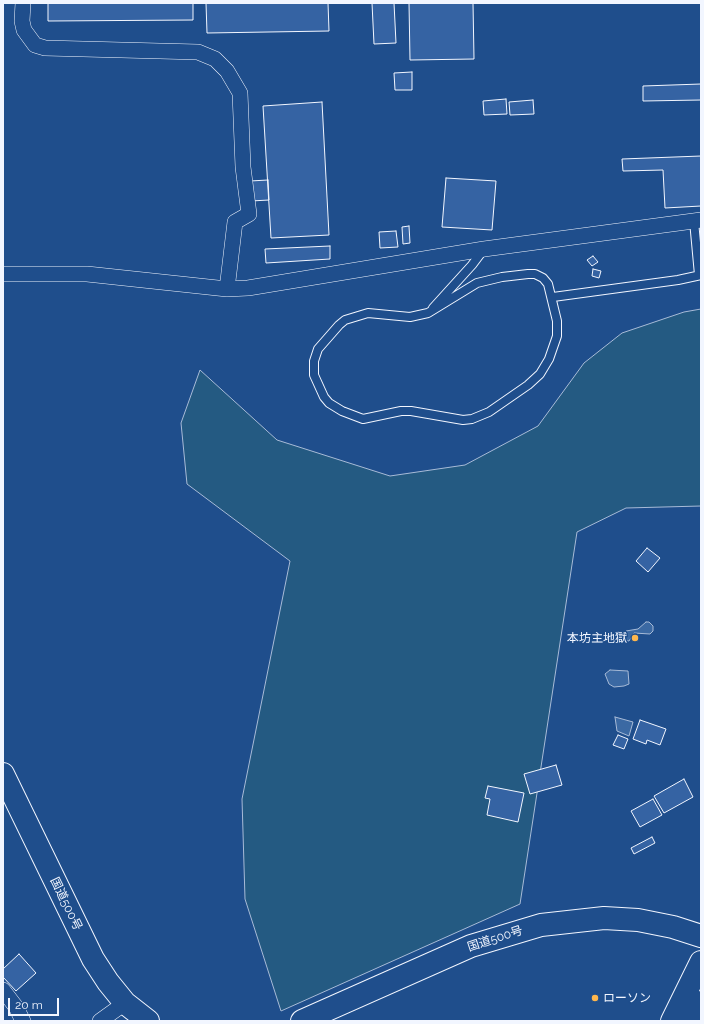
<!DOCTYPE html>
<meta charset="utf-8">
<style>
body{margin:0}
#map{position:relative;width:704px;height:1024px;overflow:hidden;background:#1f4e8c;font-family:Raleway,sans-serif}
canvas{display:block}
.frame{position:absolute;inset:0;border:4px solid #f2f6ff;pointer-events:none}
.scale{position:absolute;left:8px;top:998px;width:51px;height:18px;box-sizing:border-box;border:2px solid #f2f6ff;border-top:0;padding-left:5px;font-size:12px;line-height:14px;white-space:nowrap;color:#f2f6ff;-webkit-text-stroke:3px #1f4e8c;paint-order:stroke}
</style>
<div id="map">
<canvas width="704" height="1024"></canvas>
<div class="frame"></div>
<div class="scale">20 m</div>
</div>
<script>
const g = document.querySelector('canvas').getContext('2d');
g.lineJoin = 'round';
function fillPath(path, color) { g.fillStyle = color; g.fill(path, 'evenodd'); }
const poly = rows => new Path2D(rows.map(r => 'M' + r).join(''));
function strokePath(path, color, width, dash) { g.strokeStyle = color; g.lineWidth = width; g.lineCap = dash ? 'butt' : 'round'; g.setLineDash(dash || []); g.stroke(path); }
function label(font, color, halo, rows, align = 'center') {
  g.font = font + ' Raleway,"Noto Sans JP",sans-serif'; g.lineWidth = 3; g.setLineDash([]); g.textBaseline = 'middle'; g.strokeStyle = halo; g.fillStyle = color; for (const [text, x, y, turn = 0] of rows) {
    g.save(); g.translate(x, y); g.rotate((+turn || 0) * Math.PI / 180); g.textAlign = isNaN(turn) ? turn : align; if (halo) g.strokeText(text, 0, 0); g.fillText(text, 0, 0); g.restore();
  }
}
const green = poly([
 [701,309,701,506,626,508,577,532,520,904,281,1011,245,899,242,799,290,561,187,484,181,423,200,370,277,440,390,476,465,465,538,426,584,363,622,333,684,312,701,309]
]);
fillPath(green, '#245a82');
strokePath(green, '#a8bbd7', 1);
const water = poly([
 [646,622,649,622,653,626,653,631,650,634,634,633,629,641,624,640,622,636,626,631,638,629,646,622],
 [610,670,628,671,629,684,624,686,614,687,609,684,605,674,610,670],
 [615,717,633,722,629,736,617,731,615,717]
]);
fillPath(water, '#3b69a3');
strokePath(water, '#a8bbd7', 1);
const building = poly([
 [48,3,193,3,193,20,48,21,48,3],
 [206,3,328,3,329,31,207,33,206,3],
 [372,3,394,3,396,43,374,44,372,3],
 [409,3,473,3,474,59,410,60,409,3],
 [412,72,412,90,395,90,394,73,412,72],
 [701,84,701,100,643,101,643,86,701,84],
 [506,99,507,114,484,115,483,101,506,99],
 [533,100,534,114,510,115,509,102,533,100],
 [322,102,329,235,271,238,263,106,322,102],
 [701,156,701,206,665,208,663,170,623,171,622,159,701,156],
 [446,178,496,181,492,230,442,227,446,178],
 [268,180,269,200,251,201,250,181,268,180],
 [409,226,410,243,403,244,402,227,409,226],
 [396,231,398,247,380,248,379,232,396,231],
 [330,246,330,259,266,263,265,249,330,246],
 [593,256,598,262,592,266,587,260,593,256],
 [593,269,601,271,599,278,592,276,593,269],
 [647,548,660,558,648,572,636,561,647,548],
 [640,720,666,729,660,745,647,740,646,744,633,739,640,720],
 [618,735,628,739,624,749,613,745,618,735],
 [556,765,562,785,530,794,524,774,556,765],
 [684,779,693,797,664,813,654,796,684,779],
 [488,786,524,793,518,822,487,815,490,799,485,798,488,786],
 [653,799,662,815,640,827,631,811,653,799],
 [652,837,655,843,634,854,631,848,652,837],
 [19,954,36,973,16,991,3,977,3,969,19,954]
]);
fillPath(building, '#3563a3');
strokePath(building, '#f2f6ff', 1);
const service = poly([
 [694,221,699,275],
 [528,274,535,274,543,278,548,284,557,321,557,336,549,359,540,374,528,385,489,412,472,419,463,420,411,411,401,411,363,419,342,411,329,403,324,397,314,375,314,361,318,349,339,325,345,320,368,313,410,317,428,313,477,283,502,277,528,274],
 [553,297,678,280,701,275],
 [433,308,472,265,484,249]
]);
const minor = poly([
 [23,3,22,21,24,30,35,45,45,48,198,52,215,59,227,71,240,93,243,167,249,214,235,222,227,289],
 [3,274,87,274,227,289,248,288,484,249,701,220],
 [3,990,16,1007,23,1021],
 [100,1021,125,1003]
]);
const primary = poly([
 [672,1021,701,962],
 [691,1021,701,1002]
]);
const trunk = poly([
 [3,774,93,959,108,982,125,1003,148,1021],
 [302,1021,471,946,541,925,604,918,638,920,673,927,701,936]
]);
strokePath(service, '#f2f6ff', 10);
strokePath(minor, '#f2f6ff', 16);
strokePath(primary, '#f2f6ff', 24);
strokePath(trunk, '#f2f6ff', 24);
strokePath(service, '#1f4e8c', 8);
strokePath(minor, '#1f4e8c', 15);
strokePath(primary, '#1f4e8c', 22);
strokePath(trunk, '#1f4e8c', 22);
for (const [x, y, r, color] of [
 [635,638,4,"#ffb74d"],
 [595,998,4,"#ffb74d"]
]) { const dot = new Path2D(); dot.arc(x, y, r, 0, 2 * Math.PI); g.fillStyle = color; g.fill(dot); strokePath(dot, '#1f4e8c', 1.5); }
label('12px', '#f2f6ff', '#1f4e8c', [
 ["本坊主地獄",627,638],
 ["ローソン",603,998,"left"]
], 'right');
label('12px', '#f2f6ff', '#1f4e8c', [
 ["国道500号",66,904,64],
 ["国道500号",495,939,-18]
]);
</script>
